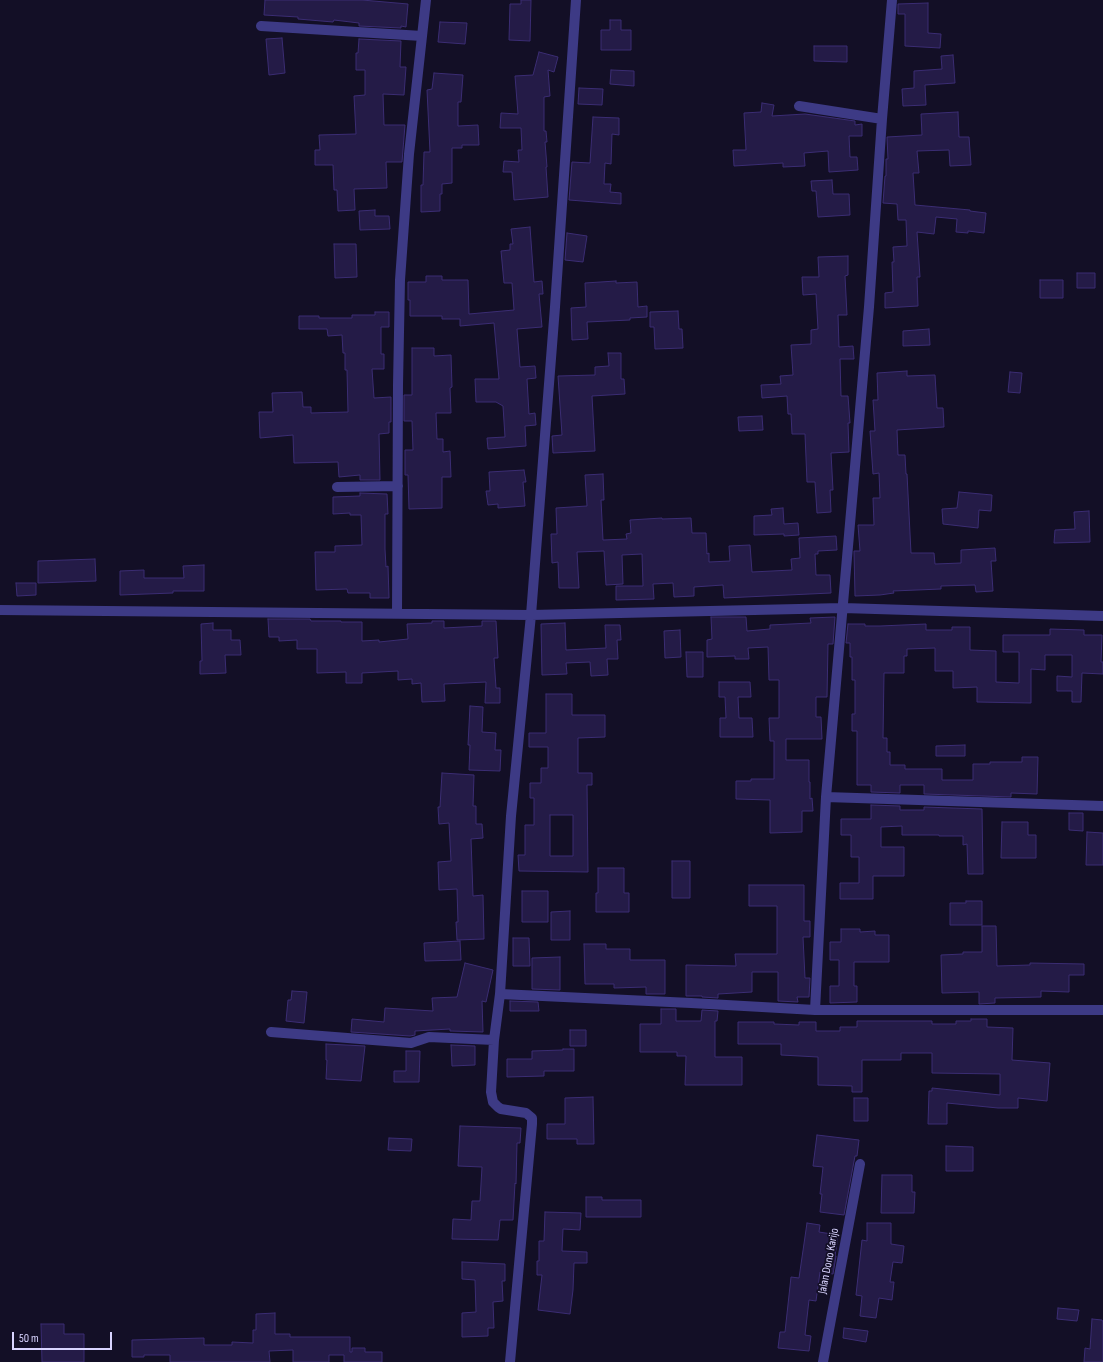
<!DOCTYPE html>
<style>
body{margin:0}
#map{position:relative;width:1103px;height:1362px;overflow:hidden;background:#130f26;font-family:"Sofia Sans Condensed",sans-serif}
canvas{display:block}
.scale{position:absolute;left:12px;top:1332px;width:100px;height:18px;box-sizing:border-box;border:2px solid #d9d4ff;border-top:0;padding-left:5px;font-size:12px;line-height:14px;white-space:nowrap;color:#d9d4ff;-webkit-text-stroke:3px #130f26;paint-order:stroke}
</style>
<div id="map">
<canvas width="1103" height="1362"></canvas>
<div class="scale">50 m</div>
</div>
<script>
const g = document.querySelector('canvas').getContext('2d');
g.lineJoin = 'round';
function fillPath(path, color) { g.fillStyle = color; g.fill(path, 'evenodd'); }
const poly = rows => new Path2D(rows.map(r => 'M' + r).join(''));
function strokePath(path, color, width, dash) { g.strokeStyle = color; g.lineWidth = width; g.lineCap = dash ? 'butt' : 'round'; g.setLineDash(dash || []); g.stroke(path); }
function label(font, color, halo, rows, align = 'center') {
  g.font = font + ' "Sofia Sans Condensed",sans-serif'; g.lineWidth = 3.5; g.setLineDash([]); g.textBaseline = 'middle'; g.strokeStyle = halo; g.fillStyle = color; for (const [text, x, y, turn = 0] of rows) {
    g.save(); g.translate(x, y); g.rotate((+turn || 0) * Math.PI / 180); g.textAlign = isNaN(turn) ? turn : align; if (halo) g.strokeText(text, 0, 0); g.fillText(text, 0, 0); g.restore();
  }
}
const building = poly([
 [265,0,362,0,408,4,406,27,401,26,401,28,359,26,359,23,334,20,333,22,298,19,298,17,264,15,265,0],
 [521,0,531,0,530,41,509,40,510,4,521,4,521,0],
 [928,3,928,33,941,34,940,48,905,46,905,14,898,14,898,4,928,3],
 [610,20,621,20,621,30,631,30,631,50,601,50,601,30,610,30,610,20],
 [440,22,467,23,465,44,438,42,440,22],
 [282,38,285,73,269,75,266,39,282,38],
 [359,39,401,41,400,67,406,67,404,95,383,94,384,125,405,125,402,162,386,162,387,188,354,189,355,210,338,211,337,190,334,190,333,165,315,165,315,150,320,150,319,135,356,134,354,96,365,95,365,70,356,70,356,53,358,53,359,39],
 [814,46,847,46,847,62,814,61,814,46],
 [539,52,558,57,554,72,548,70,550,96,544,97,544,131,546,131,547,142,545,142,547,167,546,167,548,197,514,200,512,172,503,172,504,161,519,162,518,150,522,150,521,128,500,128,501,113,518,114,515,76,533,75,539,52],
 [953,55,955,83,925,85,926,105,903,106,902,89,914,88,914,71,942,69,941,56,953,55],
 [611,70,634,71,634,86,610,84,611,70],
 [434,73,463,75,461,102,458,102,458,126,478,125,479,145,462,145,462,148,452,148,452,183,442,184,442,194,440,194,440,211,421,212,421,185,423,185,424,152,430,152,427,90,432,89,434,73],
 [579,88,603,89,602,105,578,104,579,88],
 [762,103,774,105,772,116,805,114,855,121,855,125,862,124,862,136,849,136,850,157,857,157,858,170,829,172,828,151,804,153,805,166,783,167,783,163,734,166,733,150,746,150,744,113,761,112,762,103],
 [958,112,959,137,969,137,971,165,950,166,949,150,917,151,919,173,913,173,915,205,970,210,970,211,986,213,984,233,968,231,968,233,956,232,957,219,936,217,934,234,917,232,920,277,917,277,918,306,885,308,885,293,893,292,892,262,894,262,893,247,907,246,906,220,898,220,897,204,883,203,885,176,886,176,886,159,888,159,887,137,922,135,921,114,958,112],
 [593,117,619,118,619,135,612,134,611,164,605,163,604,184,611,184,610,192,621,193,621,204,569,200,572,162,590,163,593,117],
 [832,180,833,194,849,194,850,215,818,217,816,191,812,191,811,181,832,180],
 [375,210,375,216,389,216,390,229,360,230,359,211,375,210],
 [530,227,534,282,542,281,543,294,539,294,542,327,517,329,520,367,535,366,536,378,527,379,529,414,535,413,536,425,525,426,526,446,488,449,487,438,505,437,503,406,496,402,476,402,475,379,499,379,494,323,460,326,460,319,442,319,442,316,410,316,410,300,408,300,408,282,426,282,426,276,442,276,442,280,468,280,469,314,514,310,512,283,504,283,501,251,510,250,510,244,513,244,511,229,530,227],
 [567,233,587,236,583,262,565,260,567,233],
 [334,244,356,244,357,277,335,278,334,244],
 [848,256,848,275,845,276,847,315,838,315,839,347,853,346,854,359,840,359,841,396,848,396,850,423,848,423,849,452,831,453,833,490,830,490,831,512,817,513,815,482,807,482,805,434,792,434,791,414,788,414,787,396,762,398,761,385,781,384,780,376,793,375,791,345,811,344,811,330,818,329,816,294,803,295,802,277,819,277,818,257,848,256],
 [1077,273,1095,273,1095,288,1077,288,1077,273],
 [1040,280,1063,280,1063,298,1040,298,1040,280],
 [616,281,616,283,637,282,638,307,647,306,647,317,630,318,630,320,587,322,588,339,572,340,571,308,586,307,585,283,616,281],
 [678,311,679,329,682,329,683,348,655,349,654,327,650,327,650,312,678,311],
 [375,312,389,312,389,327,381,327,381,354,384,354,384,369,372,369,374,398,391,397,391,422,389,422,389,433,379,434,380,480,360,480,360,475,339,477,338,462,294,463,293,435,260,438,259,412,273,412,272,393,302,392,303,407,311,407,311,413,348,412,347,370,345,370,345,353,343,353,342,335,328,336,327,329,299,329,299,316,319,316,319,318,352,318,352,315,375,315,375,312],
 [929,329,930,345,903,346,903,331,929,329],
 [412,348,434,348,434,356,451,355,452,387,450,388,451,413,436,413,437,439,443,439,443,452,450,451,451,477,442,477,442,508,409,509,408,475,405,475,405,450,413,450,412,421,404,421,404,395,412,395,412,348],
 [608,353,621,353,621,379,624,379,625,394,592,396,595,451,553,453,552,436,562,435,558,376,595,375,595,367,609,366,608,353],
 [907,371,907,376,935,375,937,408,943,408,944,427,897,430,898,455,905,455,906,474,907,474,911,553,934,553,935,564,961,563,961,550,995,548,996,561,991,561,993,591,976,592,975,585,941,586,941,589,893,591,894,593,880,595,855,596,854,551,860,551,858,525,874,525,873,498,880,498,879,473,873,474,870,431,875,431,873,400,878,400,877,373,907,371],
 [1010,372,1022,373,1020,393,1008,392,1010,372],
 [762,416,763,430,739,431,738,417,762,416],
 [524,470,526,482,523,482,525,506,498,508,498,504,488,505,486,491,490,491,489,472,524,470],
 [603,474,604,500,601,500,603,540,627,539,626,534,631,533,630,520,662,518,662,519,691,518,692,533,706,533,707,554,709,553,709,562,730,561,729,546,750,545,752,572,792,570,791,559,800,558,799,538,836,536,837,550,818,551,818,554,815,554,816,575,830,575,831,593,724,598,723,585,694,587,694,596,674,597,673,583,653,584,654,599,616,600,616,586,643,586,642,554,622,555,623,584,606,585,604,551,577,552,579,588,559,588,558,562,552,563,551,534,557,534,556,508,587,506,585,475,603,474],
 [959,492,992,495,991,511,979,510,978,528,943,524,942,509,957,508,959,492],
 [360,493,387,494,388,514,385,514,385,549,386,567,388,566,389,598,370,598,370,593,348,593,347,589,316,590,315,552,335,552,335,546,362,545,361,515,350,515,350,513,333,514,333,497,360,496,360,493],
 [783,508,784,524,798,523,799,535,784,536,784,534,754,535,754,516,772,515,771,509,783,508],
 [1089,511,1090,542,1054,543,1055,530,1075,529,1074,512,1089,511],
 [95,559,96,581,38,583,38,561,95,559],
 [204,565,204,591,173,591,173,593,120,595,120,571,144,570,144,578,184,578,183,566,204,565],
 [16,583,36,583,36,595,17,596,16,583],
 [711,617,746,617,747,631,770,629,770,625,811,623,810,618,835,617,833,644,828,644,827,697,816,697,816,717,821,717,822,739,786,739,786,760,809,760,809,782,810,782,810,799,812,798,813,811,802,811,802,832,770,833,770,800,736,799,736,781,751,781,751,779,774,779,774,741,770,741,769,718,779,718,779,680,769,680,768,647,748,648,749,659,735,659,735,656,707,657,707,640,712,639,711,617],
 [268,619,310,619,311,621,341,621,341,622,362,622,362,641,379,640,379,642,408,639,407,624,432,623,432,621,444,621,444,628,482,626,482,621,496,621,498,658,494,658,496,688,500,688,500,703,485,703,486,682,444,684,445,701,422,702,421,683,412,684,412,679,398,680,398,671,362,673,362,683,346,683,346,672,317,673,317,649,297,649,297,640,279,641,279,637,269,637,268,619],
 [213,623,213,630,231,630,231,640,240,640,241,655,225,655,226,673,200,674,200,661,202,661,201,624,213,623],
 [565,623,566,650,606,648,605,625,620,625,621,640,617,640,618,659,607,659,608,675,591,676,590,662,566,663,567,674,542,675,541,624,565,623],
 [848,624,865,624,865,626,880,626,926,624,926,630,952,630,952,627,970,627,970,650,996,651,996,682,1019,683,1019,652,1003,652,1003,635,1050,635,1050,629,1084,630,1084,635,1102,635,1101,662,1103,662,1103,674,1082,673,1081,702,1072,702,1072,691,1057,691,1057,676,1072,677,1072,655,1045,655,1045,670,1031,669,1031,703,977,702,977,687,953,688,953,671,935,671,935,648,907,649,907,656,904,656,904,673,884,673,883,738,887,738,887,752,890,752,890,765,905,765,905,769,942,769,942,780,973,780,973,764,990,764,990,762,1022,762,1022,757,1038,757,1037,794,1011,793,1011,797,924,794,924,785,900,785,900,793,871,792,871,785,857,785,857,731,852,731,852,714,855,714,855,680,852,680,852,657,850,657,850,643,846,643,848,624],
 [680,630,681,657,665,658,664,631,680,630],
 [686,652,703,652,703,677,687,677,686,652],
 [719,682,750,682,751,697,738,697,739,718,752,718,753,737,720,737,720,718,726,718,725,697,719,697,719,682],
 [546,694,572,694,572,715,605,715,605,737,578,738,578,773,592,773,592,785,587,785,588,872,519,871,518,855,525,855,525,825,534,825,534,798,530,798,530,783,541,783,541,768,548,768,548,747,529,747,529,733,546,733,546,694],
 [550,815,573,815,573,856,550,856,550,815],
 [470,706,483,707,482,732,496,733,495,750,501,750,500,771,469,770,470,745,468,745,470,706],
 [965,745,965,756,936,756,936,746,965,745],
 [442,773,474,775,473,806,476,806,476,824,482,824,483,838,471,839,473,896,483,895,484,939,457,940,456,922,458,922,457,889,439,890,438,862,451,861,449,823,439,824,438,807,440,807,442,773],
 [871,805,900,806,900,810,924,810,924,807,982,809,983,874,968,874,967,844,963,845,963,836,939,836,939,835,902,835,902,826,881,827,881,847,904,847,904,876,873,876,873,899,840,899,840,883,859,883,859,857,851,857,851,835,841,835,841,819,871,819,871,805],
 [1069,813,1083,813,1083,831,1069,830,1069,813],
 [1002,822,1028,822,1028,835,1036,835,1036,858,1001,858,1002,822],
 [1087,832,1103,833,1103,865,1086,865,1087,832],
 [672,861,690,861,690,898,672,898,672,861],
 [598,868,624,868,624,893,629,893,629,912,596,912,596,893,598,893,598,868],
 [749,885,804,885,804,921,810,921,810,937,803,937,805,978,810,978,809,997,797,997,798,1002,778,1001,778,972,752,972,752,992,718,994,718,998,702,997,702,996,686,996,686,965,736,966,735,954,777,954,777,906,749,906,749,885],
 [522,891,548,891,548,922,522,922,522,891],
 [966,901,982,901,982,925,950,925,950,903,966,903,966,901],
 [570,911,570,940,551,940,551,912,570,911],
 [982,926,996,926,997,966,1030,965,1030,963,1084,964,1084,975,1069,975,1069,992,1041,991,1041,997,995,998,995,1003,979,1004,979,992,942,993,941,955,963,954,963,952,982,952,982,926],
 [841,929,860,929,860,932,875,931,875,935,889,935,889,962,854,962,854,986,857,986,857,1002,830,1003,830,986,839,986,839,960,830,960,830,942,841,942,841,929],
 [513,938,529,938,530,966,513,966,513,938],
 [460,941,461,960,425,961,424,943,460,941],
 [584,944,606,944,606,949,630,949,630,960,665,960,665,994,646,994,646,987,614,988,614,984,585,984,584,944],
 [560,957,560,990,532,989,532,958,560,957],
 [465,963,493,970,486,1002,482,1001,483,1032,450,1031,450,1029,415,1031,415,1035,410,1036,351,1032,352,1019,384,1022,385,1008,433,1011,432,998,457,997,465,963],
 [292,991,307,992,304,1023,286,1021,288,1000,291,1000,292,991],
 [510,1001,538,1002,539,1011,510,1011,510,1001],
 [661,1009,676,1009,676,1021,701,1021,702,1010,718,1011,717,1021,715,1021,715,1057,742,1057,742,1085,685,1085,686,1056,677,1056,677,1052,640,1052,640,1024,661,1024,661,1009],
 [971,1019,987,1019,987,1027,1013,1028,1012,1060,1050,1063,1047,1101,1018,1098,1018,1108,998,1108,947,1103,947,1124,928,1124,929,1091,932,1091,932,1088,1000,1095,1000,1074,932,1073,932,1053,901,1053,901,1060,862,1060,862,1092,852,1092,852,1086,818,1085,818,1057,781,1055,781,1044,738,1044,738,1022,774,1022,774,1024,799,1025,799,1022,816,1022,816,1031,840,1031,840,1027,857,1027,857,1021,932,1021,932,1024,956,1024,956,1021,971,1021,971,1019],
 [570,1030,586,1030,586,1046,570,1046,570,1030],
 [326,1044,365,1046,361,1081,326,1079,327,1060,326,1060,326,1044],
 [451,1045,475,1046,475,1065,452,1066,451,1045],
 [563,1049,574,1049,574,1071,544,1071,544,1076,507,1077,507,1059,532,1059,532,1051,563,1050,563,1049],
 [406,1051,420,1051,419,1082,394,1082,394,1071,406,1071,406,1051],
 [593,1097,594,1144,577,1144,577,1139,547,1139,547,1124,565,1124,565,1098,593,1097],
 [854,1098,868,1098,868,1121,854,1121,854,1098],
 [460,1126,521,1128,520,1143,517,1143,516,1184,515,1183,513,1220,500,1220,498,1240,452,1239,453,1219,471,1220,472,1201,480,1201,482,1167,458,1166,460,1126],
 [817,1135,859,1140,857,1156,855,1156,844,1215,820,1212,822,1194,820,1194,823,1167,813,1166,817,1135],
 [389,1138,412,1139,411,1151,388,1150,389,1138],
 [946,1146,973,1147,973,1171,946,1171,946,1146],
 [882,1175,912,1175,912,1192,915,1192,914,1213,881,1213,882,1175],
 [586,1197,602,1197,602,1200,641,1200,641,1217,586,1217,586,1197],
 [545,1212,581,1213,580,1230,563,1229,562,1251,587,1252,587,1263,574,1263,573,1290,570,1314,538,1310,542,1275,537,1275,537,1261,539,1261,539,1241,544,1241,545,1212],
 [807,1223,820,1225,819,1232,838,1235,835,1256,836,1256,833,1274,820,1272,816,1301,809,1300,805,1335,811,1336,809,1351,778,1348,780,1332,785,1332,791,1277,799,1278,807,1223],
 [867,1223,891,1223,891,1244,904,1246,902,1263,893,1262,890,1282,894,1282,892,1300,879,1298,876,1318,860,1316,862,1296,856,1295,862,1240,867,1241,867,1223],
 [462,1262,505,1264,505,1281,502,1281,503,1301,493,1302,494,1328,488,1328,488,1336,462,1337,462,1313,476,1312,475,1280,462,1279,462,1262],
 [1058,1308,1079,1310,1077,1321,1057,1319,1058,1308],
 [275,1313,275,1334,290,1334,290,1337,350,1337,350,1352,352,1352,352,1348,365,1348,365,1352,382,1352,382,1362,344,1362,344,1355,329,1355,329,1362,293,1362,293,1350,269,1351,270,1362,170,1362,170,1355,144,1355,144,1357,132,1357,132,1340,204,1338,204,1345,232,1345,232,1342,253,1343,253,1330,256,1330,256,1314,275,1313],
 [1092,1319,1102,1320,1103,1322,1103,1362,1084,1362,1085,1348,1090,1349,1092,1319],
 [41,1324,64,1324,64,1334,84,1334,84,1362,42,1362,41,1324],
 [844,1328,868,1331,866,1342,843,1338,844,1328]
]);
fillPath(building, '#241b47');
strokePath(building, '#3b2d73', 1);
strokePath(poly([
 [261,26,422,36],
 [799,106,882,119],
 [337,487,398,486],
 [0,610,531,615,843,608,1103,616],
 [397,613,398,385,400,280,409,154,426,0],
 [826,797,1103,806],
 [500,994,691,1003,815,1010,1103,1010],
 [815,1010,826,797,869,307,882,119,892,0],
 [271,1032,411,1043,429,1037,494,1040],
 [510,1362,532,1124,532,1118,526,1113,501,1109,498,1107,493,1102,491,1092,494,1040,500,994,511,816,531,615,555,307,576,0],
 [823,1362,860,1164]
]), '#3d3a85', 10);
label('12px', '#d9d4ff', '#130f26', [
 ["Jalan Dono Karijo",829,1261,-79]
]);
</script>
